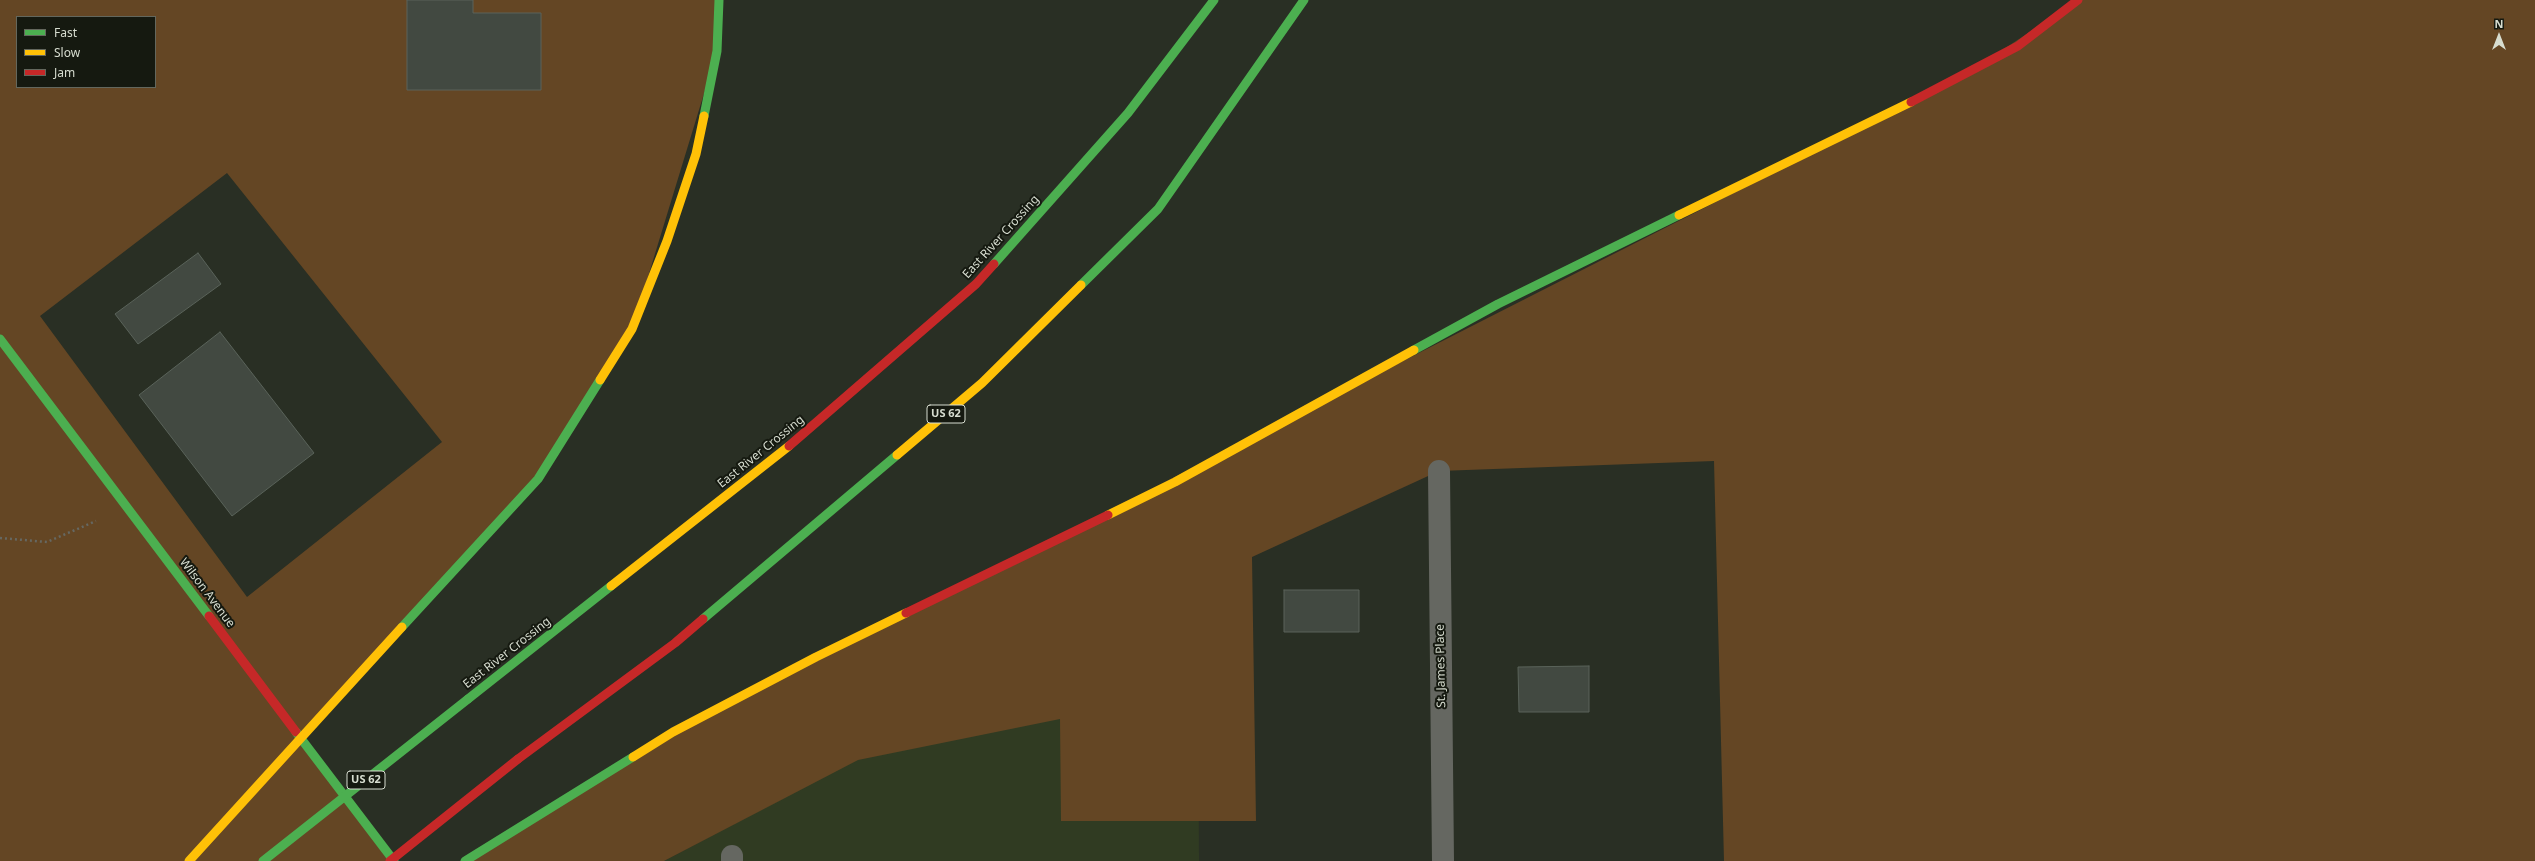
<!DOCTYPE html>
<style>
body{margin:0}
#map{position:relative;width:2535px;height:861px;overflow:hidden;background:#292f24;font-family:"Noto Sans",sans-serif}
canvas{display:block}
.legend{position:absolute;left:16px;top:16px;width:140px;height:72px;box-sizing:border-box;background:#151910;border:1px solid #63675d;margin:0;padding:5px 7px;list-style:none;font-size:12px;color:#d7ddd0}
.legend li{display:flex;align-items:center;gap:8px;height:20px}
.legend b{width:20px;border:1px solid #63675d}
.north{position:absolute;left:2479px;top:16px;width:40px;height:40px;-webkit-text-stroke:3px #151910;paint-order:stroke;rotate:0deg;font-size:11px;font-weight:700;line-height:16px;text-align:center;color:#d7ddd0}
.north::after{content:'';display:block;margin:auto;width:14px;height:18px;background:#d7ddd0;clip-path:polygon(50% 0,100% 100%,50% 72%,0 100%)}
</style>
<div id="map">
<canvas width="2535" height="861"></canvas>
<ul class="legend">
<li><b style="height:5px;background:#4caf50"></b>Fast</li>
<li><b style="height:5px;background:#ffc107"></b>Slow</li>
<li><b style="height:5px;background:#c62828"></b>Jam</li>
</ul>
<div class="north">N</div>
</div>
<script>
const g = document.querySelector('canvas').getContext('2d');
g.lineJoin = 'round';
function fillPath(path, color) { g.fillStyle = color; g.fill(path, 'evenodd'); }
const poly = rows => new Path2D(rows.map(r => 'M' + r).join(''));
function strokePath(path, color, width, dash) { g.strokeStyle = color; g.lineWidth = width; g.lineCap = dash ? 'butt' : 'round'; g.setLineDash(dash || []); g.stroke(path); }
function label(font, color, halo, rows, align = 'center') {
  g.font = font + ' "Noto Sans",sans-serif'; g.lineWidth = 4; g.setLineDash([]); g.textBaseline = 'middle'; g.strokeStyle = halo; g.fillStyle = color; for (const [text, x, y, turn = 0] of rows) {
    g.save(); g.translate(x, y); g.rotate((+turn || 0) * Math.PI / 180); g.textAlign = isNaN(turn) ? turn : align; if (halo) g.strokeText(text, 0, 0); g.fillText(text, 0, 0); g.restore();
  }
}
fillPath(poly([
 [1198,581,1199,861,664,861,789,795]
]), '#303b22');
fillPath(poly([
 [0,0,407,0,407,90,541,90,541,13,473,13,473,0,719,0,717,51,632,329,538,479,300,736,394,861,0,861],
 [17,17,155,17,155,87,17,87],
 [227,173,442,442,247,597,40,316],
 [2078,0,2535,0,2535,861,1724,861,1714,461,1439,471,1252,557,1256,821,1061,821,1060,719,858,760,664,861,465,861,673,732,1960,78]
]), '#644624');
const building = poly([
 [407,0,473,0,473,13,541,13,541,90,407,90,407,0],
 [198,253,221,284,138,344,115,314,198,253],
 [220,332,314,453,232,516,139,395,220,332],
 [1284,590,1359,590,1359,632,1284,632,1284,590],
 [1589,666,1589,712,1519,712,1518,667,1589,666]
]);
fillPath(building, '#424941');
strokePath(building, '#5a635a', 1);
strokePath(poly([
 [0,538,47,542,96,521]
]), '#666862', 2.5, [2, 3]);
strokePath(poly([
 [732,861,732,856]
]), '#656761', 22);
strokePath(poly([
 [1439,471,1443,861]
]), '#656761', 22);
strokePath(poly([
 [704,116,717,51,719,0],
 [994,264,1128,113,1214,0],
 [1081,285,1158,209,1304,0],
 [0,339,209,616],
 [1414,350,1498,304,1679,215],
 [703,619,897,455],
 [402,627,538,479,600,380],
 [468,699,611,586],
 [296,732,394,861],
 [465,861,633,757]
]), '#4caf50', 9);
strokePath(poly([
 [1679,215,1911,102],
 [600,380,632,329,667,241,696,154,704,116],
 [897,455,982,383,1081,285],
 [1108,515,1175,482,1414,350],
 [611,586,789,446],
 [633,757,673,732,816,657,906,613]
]), '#ffc107', 9);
strokePath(poly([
 [1911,102,2018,46,2078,0],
 [789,446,976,284,994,264],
 [906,613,1108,515],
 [209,616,296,732],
 [518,759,675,643,703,619]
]), '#c62828', 9);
strokePath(poly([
 [263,861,468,699]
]), '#4caf50', 9);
strokePath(poly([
 [189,861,402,627]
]), '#ffc107', 9);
strokePath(poly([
 [390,861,518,759]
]), '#c62828', 9);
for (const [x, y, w] of [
 [946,414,38],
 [366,780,38]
]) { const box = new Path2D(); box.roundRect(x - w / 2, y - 9, w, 18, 3); g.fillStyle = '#151910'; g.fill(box); strokePath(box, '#d7ddd0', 1); }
label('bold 11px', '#d7ddd0', null, [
 ["US 62",946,414],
 ["US 62",366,780]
]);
label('12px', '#d7ddd0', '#151910', [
 ["East River Crossing",1001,237,-48],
 ["East River Crossing",761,452,-39],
 ["Wilson Avenue",207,593,53],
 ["East River Crossing",507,653,-38],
 ["St. James Place",1441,666,-91]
]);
</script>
